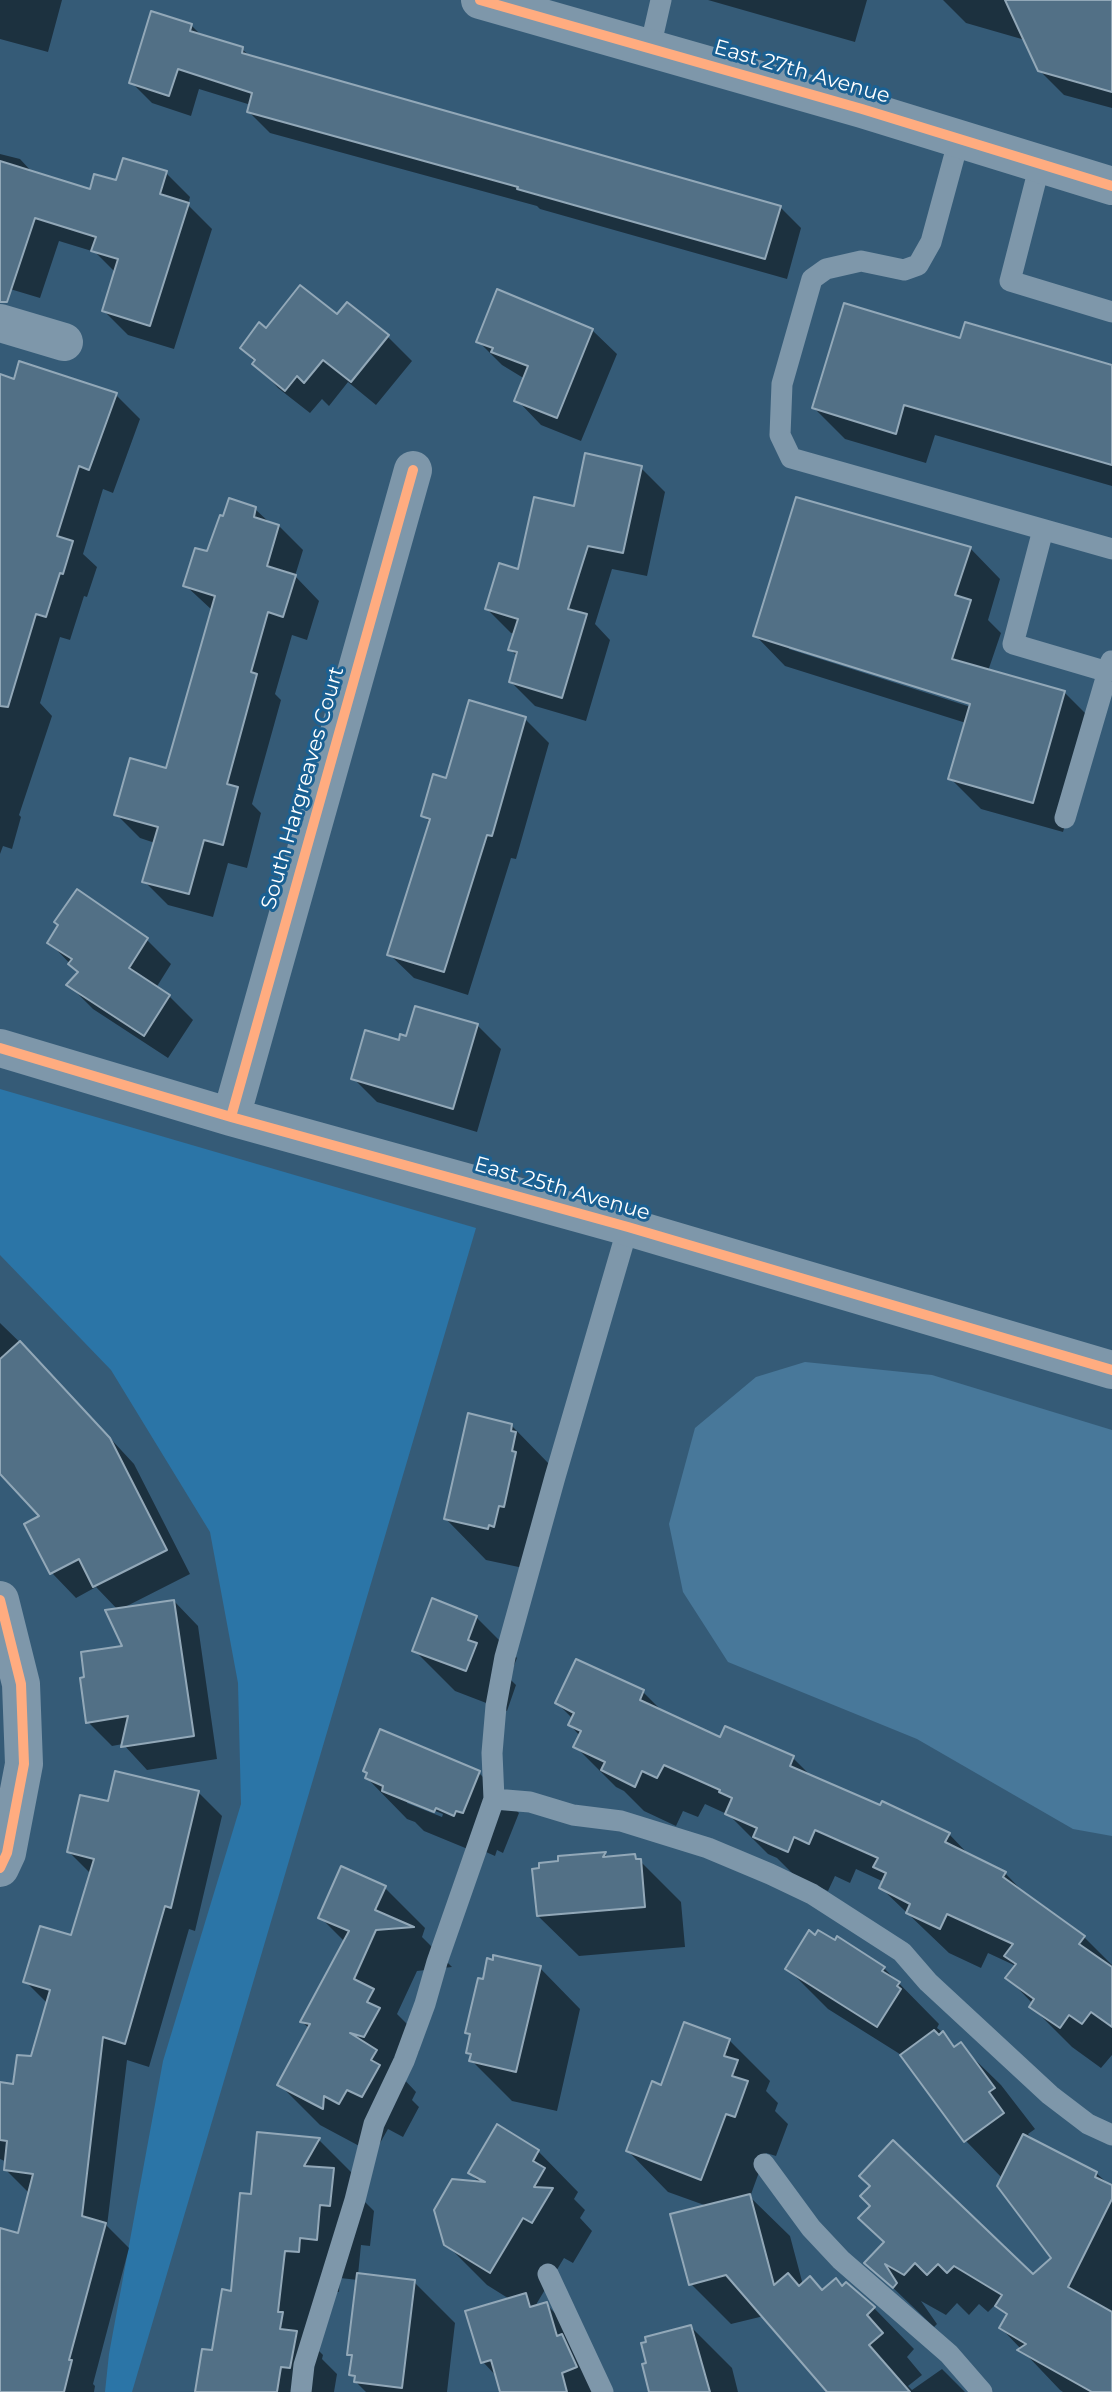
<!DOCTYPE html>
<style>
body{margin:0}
canvas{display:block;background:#355b77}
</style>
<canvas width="1112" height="2392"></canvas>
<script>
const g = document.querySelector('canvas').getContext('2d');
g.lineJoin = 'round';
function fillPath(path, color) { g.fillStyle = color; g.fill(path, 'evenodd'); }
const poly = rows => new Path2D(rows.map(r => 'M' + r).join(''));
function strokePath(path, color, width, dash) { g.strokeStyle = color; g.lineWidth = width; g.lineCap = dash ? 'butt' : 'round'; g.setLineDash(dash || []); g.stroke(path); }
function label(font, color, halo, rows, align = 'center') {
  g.font = font + ' Montserrat,sans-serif'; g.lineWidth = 6; g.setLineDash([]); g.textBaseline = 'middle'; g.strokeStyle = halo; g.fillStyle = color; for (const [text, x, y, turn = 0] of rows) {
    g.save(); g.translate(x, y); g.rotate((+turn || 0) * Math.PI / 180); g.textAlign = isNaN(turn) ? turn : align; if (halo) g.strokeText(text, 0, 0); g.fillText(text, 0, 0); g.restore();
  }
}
fillPath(poly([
 [0,1089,476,1228,132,2392,105,2392,109,2354,163,2061,241,1804,238,1683,210,1532,111,1370,0,1255]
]), '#2b75a7');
fillPath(poly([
 [805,1362,932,1375,1112,1430,1112,1836,1073,1829,917,1739,728,1662,683,1592,669,1524,695,1428,756,1377]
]), '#48789a');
fillPath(poly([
 [0,0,62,0,48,52,0,39],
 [708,0,867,0,855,42],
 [943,0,1112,0,1112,108,1064,95,1039,70,1025,40,966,23],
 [152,13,192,26,203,37,242,49,251,57,780,207,801,228,787,279,540,209,537,206,270,133,249,112,251,105,199,89,191,116,152,103,131,82],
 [0,154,20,159,33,173,91,191,118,182,166,173,190,197,188,205,212,229,174,349,128,335,104,311,115,272,95,252,59,241,40,298,0,286],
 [347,304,388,337,412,361,376,405,348,382,329,406,322,399,310,413,278,388,242,348,267,330,338,317],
 [592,330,617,354,581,441,541,425,517,400,525,379,502,365,478,341],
 [961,340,1112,367,1112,486,935,435,926,463,845,439,814,408],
 [0,376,15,381,116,395,140,419,113,493,103,489,83,554,97,567,87,597,84,596,70,640,60,637,40,703,52,716,19,815,21,817,12,849,3,846,0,854],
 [641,468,665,492,647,576,612,569,595,624,610,640,586,721,535,706,510,681,518,657,510,649,515,634,511,633,487,609,575,508],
 [255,509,271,524,279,526,303,550,295,576,319,601,307,640,292,635,275,694,281,700,252,804,261,813,247,868,228,863,213,917,168,905,144,881,155,843,140,838,116,814,167,770,213,611,185,585,208,553],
 [970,548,1000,579,988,620,1001,633,988,671,1064,692,1095,723,1063,832,981,809,950,778,966,723,785,666,755,635],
 [789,645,978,705,977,709,789,649],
 [525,719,549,743,516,859,511,858,468,995,414,978,389,954,431,823,423,816],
 [78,891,147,940,171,964,156,988,169,996,193,1020,168,1058,93,1009,69,985,79,973,49,942],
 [477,1025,501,1049,477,1132,377,1102,353,1078,407,1038],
 [0,1323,35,1357,134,1464,190,1574,123,1608,174,1601,198,1626,217,1759,147,1770,123,1744,112,1746,88,1722,125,1647,118,1610,96,1587,76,1598,52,1573,27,1525,42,1517,0,1471],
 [512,1426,552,1467,528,1569,486,1560,446,1519],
 [476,1617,517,1658,509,1678,516,1685,507,1711,455,1691,414,1650],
 [643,1692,664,1713,721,1740,793,1758,812,1777,949,1834,971,1857,1005,1873,1029,1898,1084,1937,1112,1965,1112,2055,1101,2068,1072,2047,1031,2006,1033,2004,1008,1978,1016,1966,988,1953,981,1968,949,1953,881,1888,884,1882,856,1869,850,1883,835,1876,828,1891,796,1877,777,1858,768,1854,729,1815,705,1804,698,1817,683,1811,676,1826,644,1811,624,1791,616,1787,575,1746,580,1736,570,1725,573,1719,557,1703],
 [479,1773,519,1813,503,1853,497,1850,495,1856,477,1848,475,1852,424,1831,415,1822,407,1819,367,1778],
 [407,1800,443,1814,442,1817,407,1803],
 [198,1792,222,1816,195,1931,189,1929,149,2067,127,2060,107,2226,129,2248,93,2384,95,2386,94,2392,0,2392,0,2230,19,2235,30,2194,6,2170,7,2162,0,2159,0,2084,15,2086,33,2058,48,2004,25,1981,72,1937,91,1874,69,1852,109,1803],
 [605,1854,609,1858,635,1856,681,1902,685,1947,579,1956,538,1916],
 [385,1888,425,1928,422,1937,452,1967,417,1971,397,2014,414,2031,409,2040,419,2051,405,2076,400,2075,416,2092,412,2100,419,2107,403,2137,388,2129,380,2143,365,2135,363,2148,320,2125,279,2084,310,2029,302,2022,345,1942,320,1917],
 [494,1962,540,1968,580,2009,557,2111,512,2101,471,2060,472,2057,467,2052,471,2036,467,2032,484,1981],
 [787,1968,884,1968,939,2024,937,2028,941,2031,936,2038,942,2034,956,2048,960,2045,1001,2085,1035,2129,1028,2134,1034,2142,1096,2173,1112,2187,1112,2392,1063,2392,1060,2390,1001,2328,1008,2316,995,2305,988,2312,979,2304,969,2315,957,2303,946,2315,921,2301,937,2324,934,2327,867,2263,886,2243,872,2206,1033,2276,1053,2258,1003,2179,966,2141,903,2056,828,2009],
 [729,2040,770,2081,766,2091,778,2103,775,2111,788,2124,776,2156,766,2153,750,2197,790,2236,803,2285,823,2291,843,2288,874,2308,914,2349,907,2357,922,2375,908,2386,912,2390,942,2369,965,2392,830,2392,764,2316,731,2324,691,2284,707,2206,668,2192,628,2151,662,2087],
 [319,2140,359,2180,353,2190,374,2211,370,2246,361,2245,358,2275,414,2282,455,2323,447,2392,366,2392,356,2382,356,2379,351,2374,353,2359,349,2354,358,2280,340,2278,339,2292,325,2291,319,2351,323,2355,322,2359,337,2374,334,2392,196,2392,213,2352,232,2293,252,2195],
 [538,2151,578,2192,574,2199,585,2210,580,2218,592,2231,573,2263,564,2258,534,2308,546,2304,587,2345,609,2392,502,2392,498,2378,483,2362,511,2300,487,2285,446,2244,481,2184,470,2173],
 [691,2327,732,2368,738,2392,651,2392]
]), '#0007');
const building = poly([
 [1005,0,1112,0,1112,92,1038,71,1005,0],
 [151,11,192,24,190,31,243,47,242,53,781,206,765,259,517,189,518,187,247,112,252,93,178,69,169,96,129,83,151,11],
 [123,158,167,171,160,194,189,203,150,326,102,311,118,259,91,251,96,237,35,218,7,302,0,302,0,161,90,189,94,174,116,180,123,158],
 [300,285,337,314,347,302,389,335,351,382,323,360,304,383,297,376,285,391,252,364,255,360,240,348,259,322,266,328,300,285],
 [497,289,593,329,557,418,514,401,528,366,491,352,493,348,476,342,497,289],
 [844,303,960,338,965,322,1112,365,1112,465,904,405,896,434,812,408,844,303],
 [19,361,117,393,89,470,79,466,57,536,73,541,63,574,60,573,46,617,36,614,8,707,0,706,0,374,14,379,19,361],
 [585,453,642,466,623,553,588,546,568,609,587,614,562,698,509,682,517,652,508,650,518,619,485,609,499,563,518,569,534,497,574,506,585,453],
 [796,497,971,547,955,595,971,600,952,659,1065,691,1033,803,948,779,970,704,753,636,796,497],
 [229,498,256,507,254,517,279,525,267,566,296,575,283,617,268,612,251,672,257,674,227,784,238,787,223,845,204,840,189,894,142,882,158,827,114,815,130,758,166,768,215,596,183,586,195,548,207,551,220,515,223,516,229,498],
 [469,700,526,717,492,836,487,835,444,972,387,955,430,819,421,816,433,774,446,778,469,700],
 [77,889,148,938,129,968,170,995,144,1036,66,985,78,972,68,964,72,959,47,943,58,925,54,922,77,889],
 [415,1006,478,1024,453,1109,351,1079,365,1030,399,1040,400,1034,406,1036,415,1006],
 [20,1341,110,1438,167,1550,93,1587,79,1559,50,1574,24,1524,39,1516,0,1474,0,1359,20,1341],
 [468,1413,512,1424,511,1431,516,1432,512,1451,516,1452,504,1507,499,1506,494,1527,489,1525,488,1529,444,1519,468,1413],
 [432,1598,477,1616,468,1640,477,1643,466,1671,412,1651,432,1598],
 [174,1600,194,1736,121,1747,128,1716,86,1723,80,1678,84,1677,81,1652,122,1646,105,1610,174,1600],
 [576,1659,644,1690,640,1700,720,1737,725,1726,794,1756,790,1766,880,1805,882,1801,950,1833,945,1842,1006,1872,1003,1877,1085,1936,1079,1944,1112,1967,1112,2027,1091,2012,1082,2024,1069,2015,1060,2028,1029,2007,1034,1999,1005,1978,1016,1964,1004,1956,1013,1944,947,1914,940,1929,906,1913,910,1904,879,1888,886,1873,873,1867,878,1858,815,1830,809,1844,794,1837,788,1852,753,1837,757,1828,725,1814,732,1798,719,1792,720,1790,664,1765,657,1778,642,1771,635,1787,601,1770,605,1762,573,1747,581,1731,568,1725,574,1713,555,1703,576,1659],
 [380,1729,480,1771,463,1813,456,1811,454,1816,436,1808,434,1812,382,1791,383,1786,365,1778,367,1773,363,1771,380,1729],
 [115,1771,199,1791,171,1908,165,1906,125,2044,103,2037,82,2216,106,2223,69,2360,72,2360,64,2392,0,2392,0,2228,18,2233,33,2174,4,2170,7,2141,0,2140,0,2082,13,2084,17,2055,31,2056,50,1990,23,1982,40,1926,71,1935,94,1859,67,1852,80,1795,108,1801,115,1771],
 [606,1852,603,1857,635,1854,636,1859,641,1859,645,1907,537,1916,532,1869,539,1868,539,1863,558,1861,558,1856,606,1852],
 [341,1866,386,1886,375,1910,414,1927,376,1930,354,1979,374,1989,367,2002,380,2008,364,2037,350,2033,377,2050,371,2060,380,2065,362,2097,347,2090,339,2104,324,2096,323,2109,277,2085,310,2024,300,2022,349,1931,318,1918,341,1866],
 [809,1930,815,1935,818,1930,835,1940,837,1936,885,1967,882,1971,900,1982,897,1986,901,1989,877,2027,785,1969,809,1930],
 [493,1955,541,1966,516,2072,469,2061,471,2054,466,2053,470,2034,465,2033,478,1978,483,1979,487,1958,493,1960,493,1955],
 [684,2022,730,2039,724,2056,738,2060,732,2076,748,2081,735,2117,726,2114,701,2180,626,2151,652,2081,661,2085,684,2022],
 [934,2030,939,2035,943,2031,954,2047,961,2042,995,2088,989,2092,1004,2113,964,2142,900,2055,934,2030],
 [497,2124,539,2150,533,2161,545,2168,534,2187,553,2188,532,2223,523,2218,490,2273,444,2245,434,2210,452,2179,485,2182,468,2173,497,2124],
 [257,2132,320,2138,304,2166,334,2168,330,2206,320,2205,317,2240,300,2238,299,2252,285,2251,278,2312,283,2312,280,2329,297,2331,290,2368,281,2367,277,2392,195,2392,202,2349,212,2350,222,2289,231,2291,240,2193,251,2194,257,2132],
 [1023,2134,1097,2172,1095,2177,1112,2185,1112,2199,1068,2287,1112,2312,1112,2392,1092,2392,1017,2350,1026,2344,999,2328,1007,2314,995,2306,1002,2295,954,2266,947,2273,938,2264,927,2275,915,2263,904,2275,885,2264,897,2283,893,2288,864,2263,884,2242,858,2218,870,2206,860,2196,870,2186,859,2176,893,2140,1033,2274,1051,2258,997,2186,1023,2134],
 [750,2194,774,2285,788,2273,799,2286,810,2276,822,2290,836,2278,842,2286,846,2282,875,2307,867,2315,883,2333,869,2345,910,2392,827,2392,726,2275,689,2285,670,2214,750,2194],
 [357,2273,415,2280,402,2388,354,2382,355,2376,349,2375,352,2355,347,2355,357,2273],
 [526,2293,530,2307,547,2302,557,2336,562,2334,577,2367,562,2373,567,2392,500,2392,491,2360,481,2363,465,2311,526,2293],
 [691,2325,710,2392,649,2392,642,2364,646,2363,641,2343,646,2342,645,2337,691,2325]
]);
fillPath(building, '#527086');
strokePath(building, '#92a8b8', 2);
strokePath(poly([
 [650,48,661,0],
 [959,139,931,242,918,265,904,270,861,261,826,269,812,279,782,384,780,435,791,458,1112,549],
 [1040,164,1010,281,1112,312],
 [1043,530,1013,644,1108,672],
 [1065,818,1111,661],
 [494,1799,530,1802,573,1815,621,1821,708,1848,770,1874,812,1894,902,1952,928,1982,1050,2095,1088,2124,1112,2135],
 [764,2164,811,2228,841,2260,949,2354,982,2392],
 [548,2274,603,2392],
 [301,2392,304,2365,355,2200,374,2124,404,2061,425,2004,437,1962,494,1799,492,1753,496,1706,505,1657,555,1477,628,1227]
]), '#7e97aa', 21);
strokePath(poly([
 [480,0,862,109,1112,186],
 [0,323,64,342],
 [0,1048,231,1117,628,1227,1112,1370],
 [231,1117,413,470],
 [0,1600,21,1684,24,1764,7,1853,0,1868]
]), '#7e97aa', 38);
strokePath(poly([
 [480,0,862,109,1112,186],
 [0,1048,231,1117,628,1227,1112,1370],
 [231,1117,413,470],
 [0,1600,21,1684,24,1764,7,1853,0,1868]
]), '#ffac80', 10);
label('21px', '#fff', '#1a6092', [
 ["East 27th Avenue",802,72,16],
 ["South Hargreaves Court",303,788,-74],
 ["East 25th Avenue",562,1189,16]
]);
</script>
